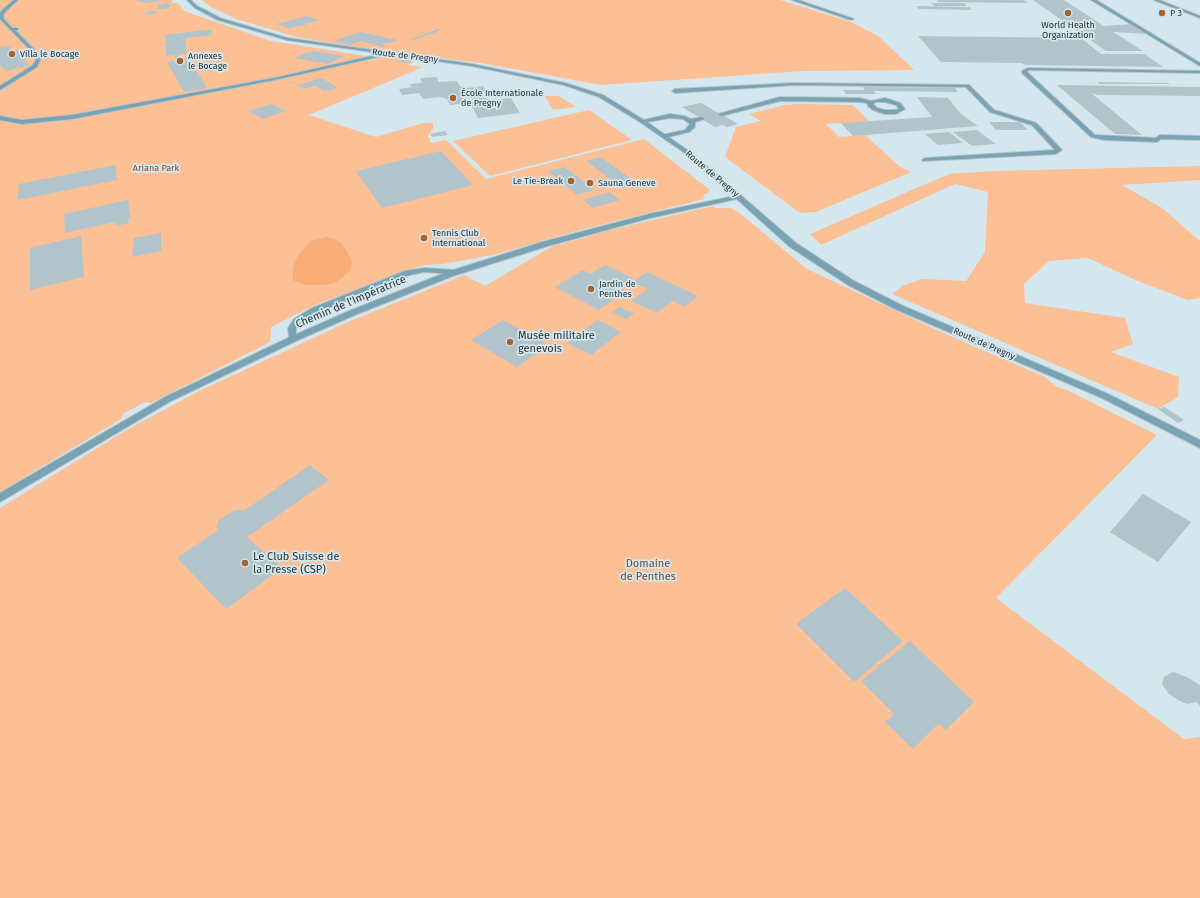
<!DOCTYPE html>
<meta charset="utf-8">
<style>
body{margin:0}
canvas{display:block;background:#d4e7ee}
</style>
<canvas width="1200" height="898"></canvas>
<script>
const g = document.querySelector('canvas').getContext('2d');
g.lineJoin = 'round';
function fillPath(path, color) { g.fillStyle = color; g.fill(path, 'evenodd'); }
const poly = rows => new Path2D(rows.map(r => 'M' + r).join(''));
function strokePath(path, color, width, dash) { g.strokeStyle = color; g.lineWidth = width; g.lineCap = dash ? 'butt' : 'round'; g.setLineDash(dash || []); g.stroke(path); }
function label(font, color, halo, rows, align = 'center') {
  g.font = font + ' "Fira Sans",sans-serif'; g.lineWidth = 3.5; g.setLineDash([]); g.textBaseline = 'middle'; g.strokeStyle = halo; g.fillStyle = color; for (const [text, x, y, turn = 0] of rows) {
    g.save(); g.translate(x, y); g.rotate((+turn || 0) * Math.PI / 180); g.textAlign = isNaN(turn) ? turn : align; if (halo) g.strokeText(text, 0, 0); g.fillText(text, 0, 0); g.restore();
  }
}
fillPath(poly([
 [0,0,172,0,173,3,178,3,184,11,271,41,361,55,366,57,365,58,369,61,387,56,411,59,414,60,413,62,408,65,423,67,309,115,376,137,423,123,433,123,433,129,428,136,431,140,429,141,432,143,446,140,486,179,644,139,710,190,709,192,703,195,704,199,580,230,493,255,443,264,424,265,317,304,271,327,270,342,151,403,144,402,136,407,124,413,121,419,0,492],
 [202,0,780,0,851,22,878,36,914,70,804,71,601,85,481,63,354,47,297,37,236,19,211,7],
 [545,96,559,96,576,107,553,110],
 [798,104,853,105,869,121,826,124,839,137,865,135,899,166,911,172,816,212,800,213,725,157,736,127,761,121,749,114,785,105],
 [589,110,632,140,490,176,453,141],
 [1200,166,1200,180,1122,185,1162,208,1200,241,1200,298,1188,300,1135,280,1088,258,1049,261,1024,284,1025,303,1125,318,1133,344,1111,352,1179,377,1178,397,1158,409,892,294,904,285,923,279,966,281,985,252,988,192,955,184,821,245,810,234,949,174,993,171],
 [713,206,715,208,731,208,737,211,807,269,939,331,1045,377,1057,387,1067,390,1157,435,996,598,1184,739,1200,737,1200,898,0,898,0,508,125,431,197,392,350,321,464,275,485,286,551,247,610,230]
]), '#fdbf94');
fillPath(poly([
 [326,237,333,238,341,243,347,251,352,262,350,271,336,282,325,285,304,285,293,280,293,268,298,255,311,241]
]), '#f8ac76');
fillPath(poly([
 [134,0,159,0,159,1,146,3],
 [936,0,1024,0,1028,3,938,2],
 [1033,0,1064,0,1104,26,1131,24,1146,34,1113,32,1143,51,1106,51],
 [168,3,171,6,165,9,154,9,159,6,158,5],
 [931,3,964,3,967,6,934,6],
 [916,6,969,7,972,10,919,9],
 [149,11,160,12,154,14,142,14],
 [307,16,319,20,304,24,307,25,288,28,276,24],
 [211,29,212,35,185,38,187,54,178,55,179,60,188,58,207,88,184,92,167,62,176,60,175,55,166,56,165,35],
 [438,29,442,30,413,40,410,39],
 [360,32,394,39,397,41,381,44,386,46,383,47,361,41,350,45,334,41],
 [918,36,1081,38,1101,54,1144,54,1163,67,1025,65,1022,63,941,62],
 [8,46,13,50,18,49,30,59,23,60,29,65,6,71,0,65,0,47],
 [312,51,344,56,328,64,294,58],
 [401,59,405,59,411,61,404,63,398,61],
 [436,77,439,82,457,81,460,86,467,88,483,86,486,92,470,95,493,100,511,98,520,113,478,118,470,103,487,101,465,97,468,103,450,105,447,99,440,97,423,99,419,93,402,95,399,89,412,87,409,84,422,83,420,78],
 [322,78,338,88,324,91,315,86,303,89,297,85],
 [1097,82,1168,83,1170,84,1099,84],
 [1057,85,1200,87,1200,96,1098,95,1091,93,1142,135,1115,134],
 [863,87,955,88,958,92,874,91,876,94,846,94,843,90,865,90],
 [917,97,948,98,961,114,978,126,853,136,841,123,932,117],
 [701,103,738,124,727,127,723,125,715,127,682,107],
 [271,104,286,111,263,119,248,111],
 [989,122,1020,122,1028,130,996,130],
 [977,130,996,144,972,146,953,132],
 [445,131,448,135,432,137,430,134],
 [949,132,963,143,938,145,925,134],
 [441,151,473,185,382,208,356,171],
 [601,157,638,184,622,188,586,161],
 [115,165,117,180,18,200,19,184],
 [565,167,594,190,577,195,548,171],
 [609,192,620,200,593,208,583,200],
 [128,200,131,219,128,219,129,223,116,226,115,222,65,233,64,214],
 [161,233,161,251,132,257,134,238],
 [81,236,84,277,30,290,30,248],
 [605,265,633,278,619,288,626,291,599,310,555,287,583,270,590,274],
 [647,272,698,296,684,307,673,301,657,313,631,301,648,289,632,282],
 [620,307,634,313,626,319,612,312],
 [503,320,548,345,517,367,471,340],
 [598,320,621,332,591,355,567,343],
 [1164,407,1174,413,1184,420,1178,423,1158,409],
 [310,465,329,480,247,537,282,568,226,609,177,558,218,530,216,527,219,520,235,510,245,510],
 [1143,494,1191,522,1158,562,1110,532],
 [845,588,903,641,854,682,796,624],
 [910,641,974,702,946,730,939,723,913,749,885,722,894,714,861,681],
 [1173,672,1187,677,1200,685,1200,706,1197,702,1187,704,1178,700,1168,693,1162,684,1164,677]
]), '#b2c4cb');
const service = poly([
 [14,0,18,0,6,11,3,15,4,19,12,28,18,28,18,30,15,30,38,53,40,60,37,67,0,90,0,86,33,65,36,60,34,54,0,19,0,13,3,9,14,0],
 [792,0,798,0,854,19,851,20,792,0],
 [1091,0,1096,0,1200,63,1200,66,1091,0],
 [385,53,387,55,274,80,72,119,22,124,0,120,0,116,22,120,72,115,274,78,385,53],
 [1028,68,1200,71,1200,73,1029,70,1027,72,1095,135,1156,138,1160,135,1200,136,1200,140,1161,139,1157,142,1104,140,1091,137,1022,73,1022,71,1028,68],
 [795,83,969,85,994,110,1036,123,1062,150,1056,154,923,161,922,160,925,158,1055,150,1032,125,990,112,966,87,795,85,675,93,672,91,675,89,795,83],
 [780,97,860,98,871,101,885,98,900,103,905,109,896,114,885,114,873,110,868,106,867,103,860,102,780,101,721,116,718,114,780,97],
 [876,102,885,102,896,105,899,109,895,110,885,110,877,108,873,104,876,102],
 [670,114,684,116,691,119,702,117,705,119,695,122,695,127,689,132,664,138,662,137,662,135,685,130,690,124,683,119,670,118,642,123,639,121,670,114],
 [424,268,455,270,459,272,455,274,424,272,410,275,318,312,300,323,296,328,296,341,290,341,289,339,288,328,294,319,312,308,405,271,424,268]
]);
const minor = poly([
 [1154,0,1159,0,1200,16,1200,18,1154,0],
 [739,195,742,197,741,198,650,218,548,246,453,276,355,315,296,341,171,401,0,502,0,493,165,397,290,337,349,311,447,272,542,242,649,214,739,195]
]);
const tertiary = poly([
 [187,0,191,0,197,6,220,18,287,38,472,64,565,83,603,95,644,120,693,154,796,243,854,281,901,305,1108,394,1200,440,1200,448,1102,398,895,309,848,285,790,247,689,156,640,122,599,97,564,85,472,66,287,40,218,20,195,8,187,0]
]);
strokePath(service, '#b2c3c9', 2);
strokePath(minor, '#b2c3c9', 2);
strokePath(tertiary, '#b2c3c9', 2);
fillPath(service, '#79a2b3');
fillPath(minor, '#79a2b3');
fillPath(tertiary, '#79a2b3');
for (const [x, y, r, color] of [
 [1068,13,4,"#a56330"],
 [1162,13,4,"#a56330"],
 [12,54,4,"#a56330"],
 [180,61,4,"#a56330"],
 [453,98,4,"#a56330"],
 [571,181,4,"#a56330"],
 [590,183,4,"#a56330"],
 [424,238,4,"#a56330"],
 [591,289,4,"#a56330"],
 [510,342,4,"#a56330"],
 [245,563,4,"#a56330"]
]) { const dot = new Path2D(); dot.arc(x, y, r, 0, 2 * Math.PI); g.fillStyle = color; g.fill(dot); strokePath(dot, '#d4e7ee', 1.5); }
label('9px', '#2c3336', '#d4e7ee', [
 ["P 3",1170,13],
 ["World Health",1068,25,"center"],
 ["Organization",1068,35,"center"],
 ["Villa le Bocage",20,54],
 ["Annexes",188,56],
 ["le Bocage",188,66],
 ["École Internationale",461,93],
 ["de Pregny",461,103],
 ["Le Tie-Break",563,181,"right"],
 ["Sauna Geneve",598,183],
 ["Tennis Club",432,233],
 ["International",432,243],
 ["Jardin de",599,284],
 ["Penthes",599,294]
], 'left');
label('9px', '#2c3336', '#d4e7ee', [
 ["Route de Pregny",405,56,7],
 ["Route de Pregny",712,174,40],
 ["Route de Pregny",984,344,24]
]);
label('9px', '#7b4923', '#d4e7ee', [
 ["Ariana Park",156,168]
]);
label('11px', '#2c3336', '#d4e7ee', [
 ["Chemin de l'Impératrice",351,302,-23]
]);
label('11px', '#2c3336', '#d4e7ee', [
 ["Musée militaire",518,336],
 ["genevois",518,349],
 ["Le Club Suisse de",253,557],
 ["la Presse (CSP)",253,570]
], 'left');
label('11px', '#7b4923', '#d4e7ee', [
 ["Domaine",648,564],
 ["de Penthes",648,577]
]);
</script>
